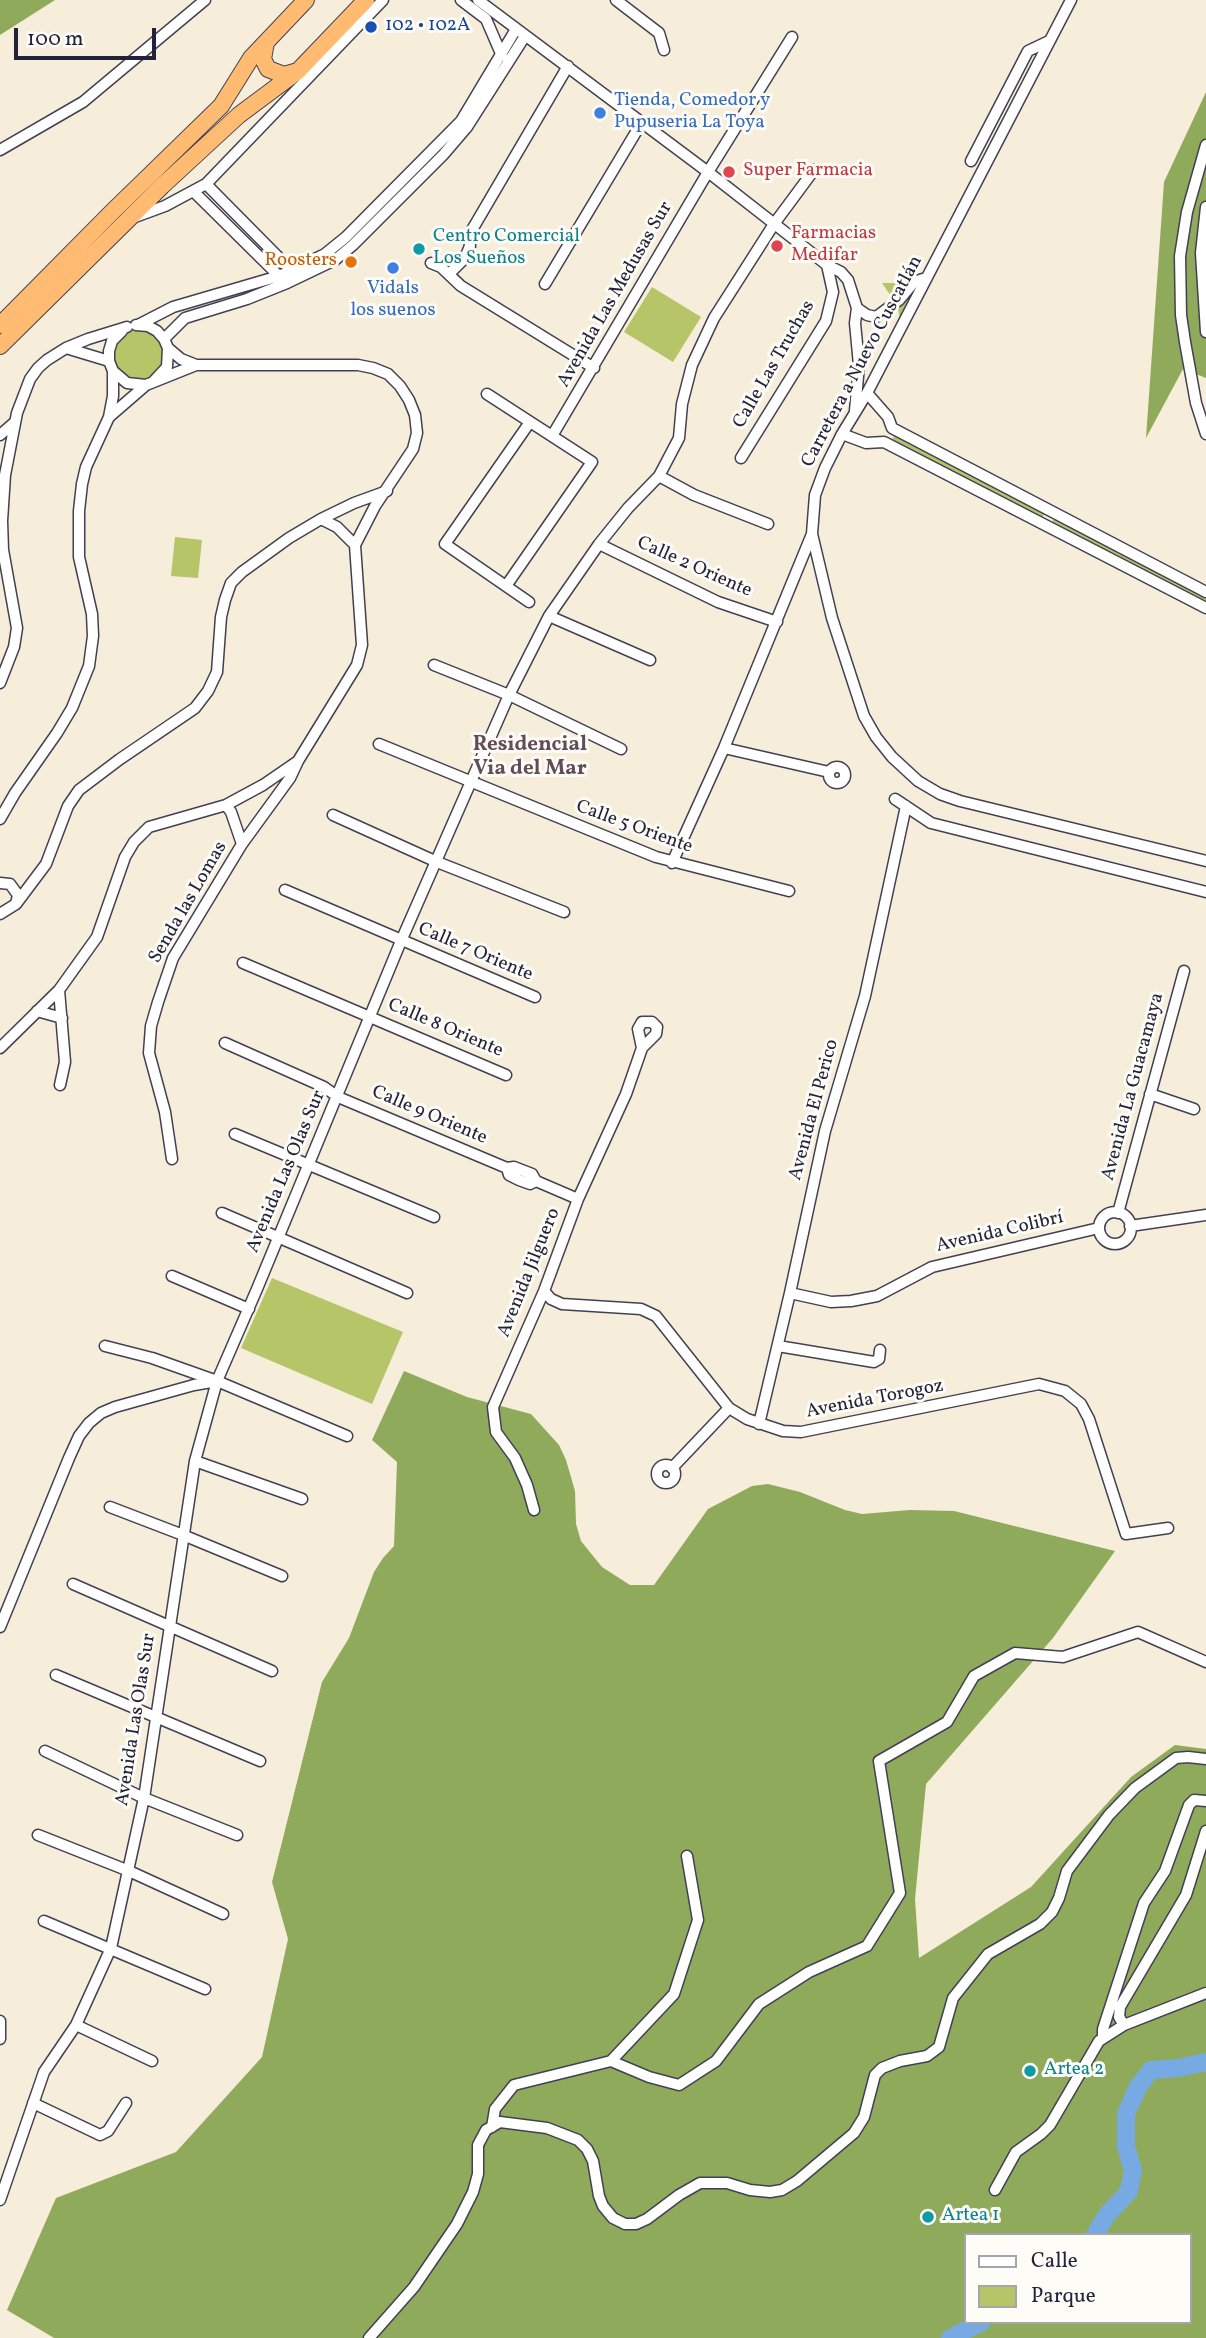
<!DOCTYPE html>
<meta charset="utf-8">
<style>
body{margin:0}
#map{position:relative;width:1206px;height:2338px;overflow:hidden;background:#f6edda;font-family:Vollkorn,serif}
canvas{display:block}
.legend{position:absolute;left:964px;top:2233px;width:228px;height:91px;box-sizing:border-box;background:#fdfcf7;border:2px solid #a5a5ac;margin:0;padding:9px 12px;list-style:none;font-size:21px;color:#22223b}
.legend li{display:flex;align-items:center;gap:14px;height:35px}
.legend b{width:35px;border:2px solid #a5a5ac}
.scale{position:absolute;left:14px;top:28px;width:142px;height:32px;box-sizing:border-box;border:4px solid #22223b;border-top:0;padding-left:9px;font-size:21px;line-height:24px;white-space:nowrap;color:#22223b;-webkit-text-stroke:5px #fdfcf7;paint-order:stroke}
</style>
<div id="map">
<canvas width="1206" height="2338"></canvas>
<ul class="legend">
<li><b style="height:9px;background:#fff"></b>Calle</li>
<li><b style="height:19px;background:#b5c568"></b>Parque</li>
</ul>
<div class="scale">100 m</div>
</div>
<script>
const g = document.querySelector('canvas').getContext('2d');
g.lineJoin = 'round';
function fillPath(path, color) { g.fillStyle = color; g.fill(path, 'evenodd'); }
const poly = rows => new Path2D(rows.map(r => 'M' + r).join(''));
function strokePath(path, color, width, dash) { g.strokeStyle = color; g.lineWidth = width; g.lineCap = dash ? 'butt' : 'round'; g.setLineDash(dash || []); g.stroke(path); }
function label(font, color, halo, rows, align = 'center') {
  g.font = font + ' Vollkorn,serif'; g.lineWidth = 6; g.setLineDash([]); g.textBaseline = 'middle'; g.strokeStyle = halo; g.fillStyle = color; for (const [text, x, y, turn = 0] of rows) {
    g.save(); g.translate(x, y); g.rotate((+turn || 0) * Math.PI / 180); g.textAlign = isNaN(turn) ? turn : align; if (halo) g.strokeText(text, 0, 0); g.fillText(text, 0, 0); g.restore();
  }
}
fillPath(poly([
 [904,277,921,278,900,319,897,305,882,283,895,283],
 [652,287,701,317,673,362,624,332],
 '114 355a25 25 0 1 1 50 0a25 25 0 1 1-50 0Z',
 [895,434,1045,513,1042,518,892,440],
 [1055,518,1206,597,1206,604,1051,523],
 [175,537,202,540,198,578,171,576],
 [272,1278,403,1332,372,1404,241,1348]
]), '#b5c568');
fillPath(poly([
 [0,0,55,0,0,35],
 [1206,92,1206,378,1183,369,1146,438,1164,182],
 [404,1371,467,1397,531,1414,559,1445,566,1460,575,1491,576,1524,581,1541,602,1567,630,1585,654,1585,708,1509,752,1486,768,1484,800,1492,845,1510,862,1514,910,1510,954,1511,1115,1551,1053,1638,926,1784,915,1899,919,1958,1031,1887,1131,1777,1175,1745,1206,1749,1206,2338,54,2338,7,2310,56,2198,176,2152,262,2057,288,1939,272,1882,322,1682,349,1638,374,1572,383,1558,394,1546,397,1462,372,1440],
 [966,2235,1190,2235,1190,2322,966,2322]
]), '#90aa5c');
strokePath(poly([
 [1095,2235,1106,2216,1129,2191,1133,2170,1126,2147,1126,2114,1138,2087,1151,2070,1178,2068,1206,2062],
 [950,2338,982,2322]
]), '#77aae3', 18);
const minor = poly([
 [461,0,486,19,502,56],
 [478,0,708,172,827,265,833,292,826,321,741,458],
 [616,0,659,33,664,50],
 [1071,0,867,393,842,434,825,468,815,495,812,534,832,618,864,716,876,737,892,757,918,781,940,794,960,801,1206,861],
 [1206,145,1187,212,1180,256,1181,315,1185,342,1196,403,1206,434],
 [0,150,83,102,205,0],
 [971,161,1028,51,1049,41],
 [206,184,294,273],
 [194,192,281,278],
 [1206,207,1201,253,1206,332],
 [135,217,165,206,206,184,383,0],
 [431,263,441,267,461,286,594,368],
 [827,265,841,272,848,280,857,308,855,323,859,365,855,411],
 [449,274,465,258,470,246,469,235,568,66],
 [545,284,642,122],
 [857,308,867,315,876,317,899,300,914,282,926,278],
 [136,325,148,326,157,331,164,339,168,348,167,367,154,381],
 [138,325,173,307,279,276,325,254,346,237,461,121,516,29],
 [122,331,112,341,109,351,109,361,113,371,127,383,146,385,196,365],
 [164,339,185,318,247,299,287,283,335,260,353,245,443,155,467,127,525,36],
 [66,348,109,361],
 [867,393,888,417,892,428,1206,592],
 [487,394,592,462,506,586],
 [109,417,146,385],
 [842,434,866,443,884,442,1206,608],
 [0,435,15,422],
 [552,436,708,172,792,37],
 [659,476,694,495,768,524],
 [321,519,354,503,387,491],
 [599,544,718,602,777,622],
 [529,602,445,544,530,422],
 [549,616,650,660],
 [434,665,509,695,621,749],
 [0,683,14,647,17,628,3,550,2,521,5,475,17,413,30,379,38,368,47,360,66,348,88,339,127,327],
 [379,744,656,857,789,891],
 [724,748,829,772],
 '829 775a8 8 0 1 1 16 0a8 8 0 1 1-16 0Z',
 [895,799,931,823,1206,892],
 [226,805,231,812,242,844],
 [333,815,437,862,564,912],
 [0,819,15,793,57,733,72,708,89,666,93,636,92,614,79,557,79,511,82,484,86,467,109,417,113,396,113,371],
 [672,863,724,748,812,534],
 [0,883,10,884,18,895,16,904,0,914],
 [285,890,535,997],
 [16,904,46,864,68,806,79,790,120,759,195,708,208,691,217,672,221,617,225,600,231,583,242,572,289,538,321,519,337,527,355,545],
 [243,963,506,1075],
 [59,990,65,1062,60,1085],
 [37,1011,62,1018],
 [225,1043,324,1087,338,1097,507,1168,514,1167,532,1174,536,1181,578,1199],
 [0,1048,59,990,97,937,125,857,134,842,149,827,226,805,263,785,298,761,357,665,362,645,355,545,375,506,413,449,417,433,415,415,409,400,400,386,388,374,373,368,358,365,196,365,181,359,168,348],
 [1150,1094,1194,1109],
 [235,1134,434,1217],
 [172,1159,165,1112,149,1053,151,1026,158,1002,173,958,242,844,290,778,298,761],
 [507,1168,509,1175,519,1180,530,1184,536,1181],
 '1099 1228a16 16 0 1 1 32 0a16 16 0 1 1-32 0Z',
 [222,1213,407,1293],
 [1118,1213,1184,971],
 [1130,1226,1206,1215],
 [172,1276,249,1309],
 [544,1291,551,1299,562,1304,641,1309,656,1316,729,1408,747,1419,783,1431,801,1432,1039,1384,1065,1391,1081,1404,1089,1419,1126,1534,1168,1528],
 [790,1293,831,1302,851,1301,877,1296,932,1267,1099,1228],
 [105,1346,152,1358,217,1381,347,1436],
 [778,1346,874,1362,879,1359,880,1350],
 [759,1424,790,1293,825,1131,865,996,906,806],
 [195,1461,302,1499],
 '657 1474a9 9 0 1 1 18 0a9 9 0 1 1-18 0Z',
 [672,1468,729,1408],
 [110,1507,183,1535,282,1576],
 [534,1510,527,1485,515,1458,496,1432,493,1407,544,1291,578,1199,626,1094,642,1048,656,1034,657,1027,652,1022,642,1022,638,1029,642,1048],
 [73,1584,272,1671],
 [0,1627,69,1458,79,1436,89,1423,101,1413,115,1407,194,1385,217,1381],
 [56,1675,260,1761],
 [45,1751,144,1798,237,1835],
 [38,1835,129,1871,223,1914],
 [44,1921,205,1989],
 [0,2021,0,2039],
 [76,2025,152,2061],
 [1124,2025,1119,2017,1120,2007,1186,1895,1206,1831],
 [1103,2038,1103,2029,1144,1903,1165,1871,1189,1805,1194,1800,1206,1801],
 [611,2061,649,2077,679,2085,716,2061,759,2004,809,1972,867,1946,900,1893,879,1761,947,1722,974,1676,1015,1653,1063,1657,1138,1632,1206,1662],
 [33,2103,100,2135,108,2131,126,2103],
 [492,2127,495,2109,514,2085,611,2061,674,1994,698,1920,687,1856],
 [995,2190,1016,2152,1041,2134,1050,2125,1099,2041,1124,2025,1206,1993],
 [0,2200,44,2072,76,2025,111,1948,144,1798,195,1461,217,1381,257,1289,401,941,509,695,549,616,599,544,628,508,659,476,679,438,682,404,692,365,714,318,774,224,814,170],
 [369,2338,414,2287,457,2224,473,2192,478,2174,478,2145,486,2130,500,2122,547,2128,578,2140,587,2149,593,2161,599,2196,603,2206,613,2218,625,2224,636,2224,647,2219,679,2195,700,2183,727,2183,750,2190,770,2192,782,2190,797,2181,854,2133,864,2117,875,2075,882,2068,900,2061,927,2056,939,2047,953,1998,988,1954,1040,1924,1052,1912,1059,1898,1067,1871,1109,1815,1135,1788,1176,1758,1188,1757,1206,1759]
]);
const highway = poly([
 [266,42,263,59,268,69,284,75,298,71],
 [0,325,113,211,221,106,251,58,306,0],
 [0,346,162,186,239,115,298,71,366,0]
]);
strokePath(minor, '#424053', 13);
strokePath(highway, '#424053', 18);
strokePath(minor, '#fff', 10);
strokePath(highway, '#ffbb71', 16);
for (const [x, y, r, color] of [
 [371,27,7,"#1a4fb4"],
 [600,113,7,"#3f7fe0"],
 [729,172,7,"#e0444e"],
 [777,246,7,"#e0444e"],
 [419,249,7,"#0f9aa8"],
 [351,262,7,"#e8710a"],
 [393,268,7,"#3f7fe0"],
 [1030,2071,7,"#0f9aa8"],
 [928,2217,7,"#0f9aa8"]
]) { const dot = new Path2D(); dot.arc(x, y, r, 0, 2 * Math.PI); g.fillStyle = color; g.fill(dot); strokePath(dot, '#fdfcf7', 2.5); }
label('19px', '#164399', '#fdfcf7', [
 ["102 • 102A",385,27]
], 'left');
label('19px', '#366cbe', '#fdfcf7', [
 ["Tienda, Comedor y",614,102],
 ["Pupuseria La Toya",614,124],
 ["Vidals",393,290,"center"],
 ["los suenos",393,312,"center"]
], 'left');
label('19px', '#be3a42', '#fdfcf7', [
 ["Super Farmacia",743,172],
 ["Farmacias",791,235],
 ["Medifar",791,257]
], 'left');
label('19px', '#0d838f', '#fdfcf7', [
 ["Centro Comercial",433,238],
 ["Los Sueños",433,260],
 ["Artea 2",1044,2071],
 ["Artea 1",942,2217]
], 'left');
label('19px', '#c56008', '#fdfcf7', [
 ["Roosters",337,262]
], 'right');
label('19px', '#22223b', '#fdfcf7', [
 ["Avenida Las Medusas Sur",616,295,-60],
 ["Carretera a Nuevo Cuscatlán",863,362,-62],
 ["Calle Las Truchas",775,365,-60],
 ["Calle 2 Oriente",694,568,24],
 ["Calle 5 Oriente",634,828,20],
 ["Senda las Lomas",189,903,-60],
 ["Calle 7 Oriente",475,953,23],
 ["Calle 8 Oriente",445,1029,23],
 ["Avenida La Guacamaya",1134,1087,-75],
 ["Avenida El Perico",815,1110,-75],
 ["Calle 9 Oriente",429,1116,23],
 ["Avenida Las Olas Sur",287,1172,-67],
 ["Avenida Colibrí",1000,1233,-13],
 ["Avenida Jilguero",530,1273,-68],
 ["Avenida Torogoz",875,1400,-11],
 ["Avenida Las Olas Sur",137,1720,-81]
]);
label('bold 21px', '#624d57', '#fdfcf7', [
 ["Residencial",530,746],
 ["Via del Mar",530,770]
]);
</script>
